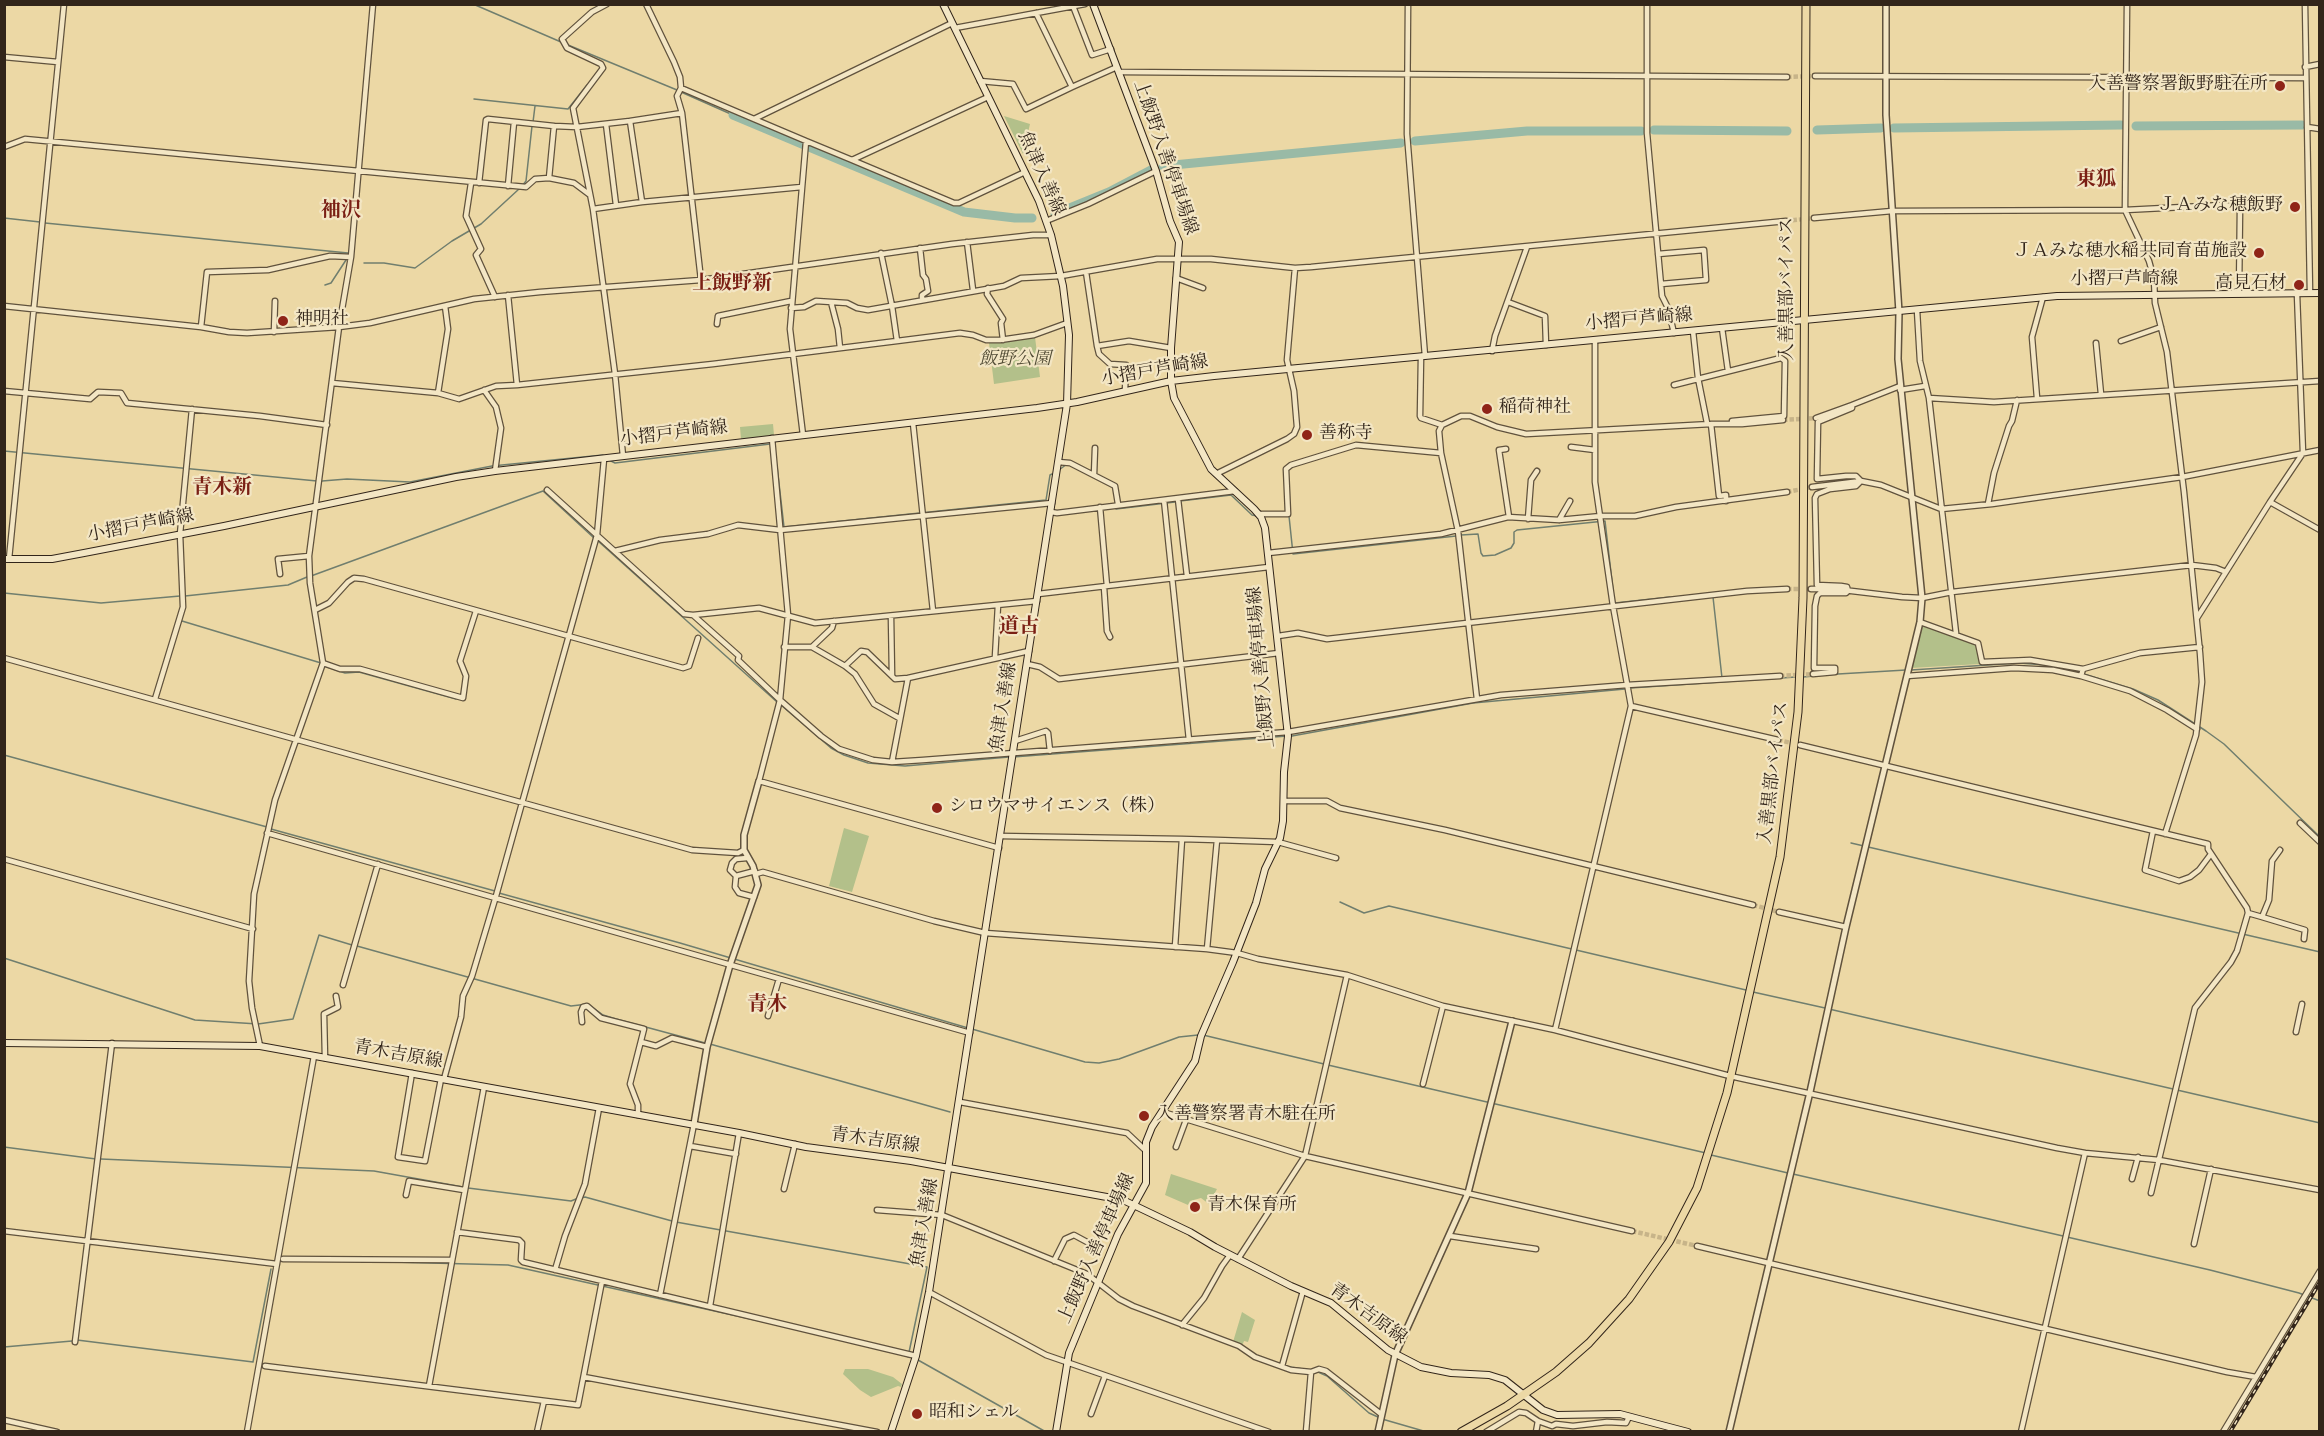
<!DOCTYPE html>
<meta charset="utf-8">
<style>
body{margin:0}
#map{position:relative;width:2324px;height:1436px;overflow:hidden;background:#ecd8a5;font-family:Vollkorn,serif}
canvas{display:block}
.frame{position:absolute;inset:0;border:6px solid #32251a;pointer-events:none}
</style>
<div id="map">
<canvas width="2324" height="1436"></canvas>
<div class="frame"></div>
</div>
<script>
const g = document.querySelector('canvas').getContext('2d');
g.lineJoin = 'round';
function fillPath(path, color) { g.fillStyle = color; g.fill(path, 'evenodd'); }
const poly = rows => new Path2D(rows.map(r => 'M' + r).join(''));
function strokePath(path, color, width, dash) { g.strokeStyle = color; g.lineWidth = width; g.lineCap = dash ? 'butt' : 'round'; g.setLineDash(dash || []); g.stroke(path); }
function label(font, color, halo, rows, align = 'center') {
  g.font = font + ' Vollkorn,"Noto Serif JP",serif'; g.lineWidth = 4.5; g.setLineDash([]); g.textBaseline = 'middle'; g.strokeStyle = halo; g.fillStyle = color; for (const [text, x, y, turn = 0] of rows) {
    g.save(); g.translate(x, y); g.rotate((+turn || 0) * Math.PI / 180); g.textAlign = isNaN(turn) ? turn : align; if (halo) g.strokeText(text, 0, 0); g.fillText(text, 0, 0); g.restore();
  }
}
fillPath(poly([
 [1004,116,1030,124,1023,154],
 [1035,337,1040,377,994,384,989,343],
 [773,424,774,435,741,439,740,427],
 [1922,625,1977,644,1980,664,1911,668],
 [844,828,869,836,852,892,829,886],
 [1171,1174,1217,1189,1209,1204,1201,1198,1190,1201,1188,1205,1165,1195],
 [1242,1312,1255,1320,1248,1342,1244,1341,1242,1346,1233,1342],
 [845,1369,868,1369,893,1377,902,1384,901,1387,898,1386,871,1397,860,1390,843,1374]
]), '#b3c08a');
strokePath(poly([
 [473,4,561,42],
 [568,45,677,90],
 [681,92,733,115],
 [474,99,568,109,587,85],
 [533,122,535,106],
 [522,186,526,181,532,126],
 [4,218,40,222],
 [45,223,348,253],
 [364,263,384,263,415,268,452,241,481,224,519,189],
 [325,285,331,283,346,260],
 [4,451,317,481],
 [609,460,615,463,770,444],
 [777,466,784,527,1046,500,1050,475,1052,474],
 [1059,470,1067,464],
 [322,481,347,479,410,482,492,466,603,455],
 [1180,501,1231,495,1252,515,1257,516],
 [1116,507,1116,509,1175,502],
 [1262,516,1275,516],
 [1289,516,1293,554,1456,536],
 [1461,535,1478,534,1481,553,1483,556,1495,555,1511,548,1514,543,1514,532,1517,530,1605,521,1613,590],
 [598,541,777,702],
 [311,576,543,491,594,538],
 [4,593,101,603,180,596],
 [185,596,288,585,307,577],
 [1713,597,1722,678],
 [1615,603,1670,597],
 [182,621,321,663],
 [324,666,345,673,359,672,456,699],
 [1911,670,2019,663,2045,665,2079,672],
 [2084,674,2133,689,2158,700,2206,731,2224,744,2320,837],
 [1821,675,1906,670],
 [1803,677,1814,676],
 [1630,688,1796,677],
 [781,705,831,748,844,755,868,763,905,766,1009,757],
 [1292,736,1473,703,1625,689],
 [4,755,267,827],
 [1013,757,1287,736],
 [271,829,495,891],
 [1851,843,2320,952],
 [499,893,680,943,968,1028],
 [1340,902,1364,913,1389,906,1746,990],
 [357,946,571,1006,588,1004,603,1015,616,1019,705,1043],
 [4,958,195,1020,258,1024,293,1019,319,935,352,945],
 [1753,992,1825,1008],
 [1829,1009,2173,1089],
 [972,1029,1085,1062,1099,1063,1119,1059,1179,1037,1198,1035],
 [1203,1035,1324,1064],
 [710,1044,950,1112],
 [1328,1065,1706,1153],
 [2177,1090,2320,1123],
 [4,1147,96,1159],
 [1711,1155,1788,1173],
 [101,1159,374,1171,463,1187],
 [1793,1174,2063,1236],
 [468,1188,571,1201,576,1199],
 [581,1198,585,1197,672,1221],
 [676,1222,927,1267,908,1357],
 [2067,1237,2210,1270,2299,1293,2320,1301],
 [392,1262,508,1265,800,1330],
 [77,1340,253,1362,271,1269],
 [4,1347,72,1341],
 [918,1360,1046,1432],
 [1290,1367,1310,1370],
 [1318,1372,1327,1376,1369,1413,1378,1417],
 [1382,1419,1427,1432]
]), '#707e6e', 1.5);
strokePath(poly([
 [733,115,964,212,1015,218,1032,218],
 [2136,126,2302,125],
 [1894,128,2121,125],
 [1654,130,1787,131],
 [1817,130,1881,128],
 [1415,141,1527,131,1641,131],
 [1163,166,1401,143],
 [1055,214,1109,192,1151,170]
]), '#99baa6', 9);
strokePath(poly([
 [1787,77,1815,76],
 [1786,221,1814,218],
 [1783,420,1816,418],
 [1787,492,1812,487],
 [1787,589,1811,589],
 [1780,676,1813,674],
 [1778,740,1796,744],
 [1753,905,1779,912],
 [1632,1231,1697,1246]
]), '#c7b489', 4.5, [4.5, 2]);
const minor = poly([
 [607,4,592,12,562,39,567,48,601,64,603,68,573,108,593,209,615,374,623,456],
 [646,4,674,62,680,77,681,88,754,119,952,23],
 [1408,4,1407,134,1425,356],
 [1647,4,1647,133,1662,296,1668,308,1674,333],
 [2127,4,2125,210,2149,261,2154,279,2155,303,2167,352,2184,492,2200,653,2202,682,2196,735,2165,834],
 [2305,4,2310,293],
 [1073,6,1092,55,1111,49],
 [1036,13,1072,87,1117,67],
 [955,28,1085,4],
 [4,57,58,62],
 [2305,67,2320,64],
 [1119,72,1787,77],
 [1815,76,2305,78],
 [980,81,1013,84,1026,109,1072,87],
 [681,88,677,96,682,113,701,280],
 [988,97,852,160,954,203,959,203,1025,172],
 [754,119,806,141,790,329,803,435],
 [630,121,682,113],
 [606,124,616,205],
 [554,126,577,127,630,121,642,202,593,209],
 [2307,127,2320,129],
 [806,141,852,160],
 [4,147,25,139,526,187,535,179,549,178,574,183,590,195],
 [471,183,466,216,481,249,476,255,495,297],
 [479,183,486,120,488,119,554,126,549,178],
 [508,186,514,122],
 [642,202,802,187],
 [1814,218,1892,211,2125,210,2223,205,2240,207,2239,294],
 [1046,221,1088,204,1156,171],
 [967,242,973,290],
 [920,248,923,275,926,279,928,291,922,295,922,300],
 [881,253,892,306,897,341,960,333,973,335,986,340,1000,340,1034,335,1067,323],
 [1658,254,1704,250,1706,280,1661,284],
 [1086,272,1097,346,1129,341,1171,348],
 [1176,278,1203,288],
 [988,288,987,294,1003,319,1001,323,1003,340],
 [831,302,838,329,840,348],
 [1508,302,1545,316,1546,345],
 [4,306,201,327,229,332,247,333,339,327,370,323,474,299,540,292,701,280,952,244,1033,235,1051,235],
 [445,306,448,329,438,393,459,399,496,386,517,385,508,295],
 [791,308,804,307,816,301,847,303,857,308,868,310,1004,286,1021,278,1061,276,1157,259,1211,259,1295,268,1311,267,1786,221],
 [1917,310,1920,361,1929,398,1956,633],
 [717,324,718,316,791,301],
 [201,327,207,272,268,270,330,256,351,257],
 [1722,328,1728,371],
 [1693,331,1698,378,1707,423],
 [274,332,275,301],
 [2121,341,2161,327],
 [2096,343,2101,394],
 [1097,346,1099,354,1110,364,1126,365,1125,391],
 [1492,351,1495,336,1527,247],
 [1421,357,1420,416,1421,418,1442,425],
 [332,383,438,393],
 [517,385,713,364,897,341],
 [1674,385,1781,358,1785,361,1784,416,1732,421,1733,424],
 [484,390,496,407,501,428,495,471],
 [1900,390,1925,386],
 [4,391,90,399,98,392,121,393,127,403,260,416,327,425],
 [1929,398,1994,402,2320,381],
 [2037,398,2032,337,2043,297],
 [1816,418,1852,405],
 [913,423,933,611],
 [772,438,788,615,780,700,759,781,999,848],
 [1571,447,1595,450],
 [1506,449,1499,450,1509,517],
 [1441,453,1458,531,1477,699],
 [1058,462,1070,463,1115,486,1118,504],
 [1216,474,1287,439,1294,434,1297,427,1294,391,1287,360,1295,268],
 [1094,475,1095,448],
 [1812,487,1861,481,1881,485,1941,509,1992,504,2182,477,2320,450],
 [547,490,684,614,693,615,739,656,738,660,780,700,821,736,839,749,873,760,892,762,923,760,1288,732,1501,695,1627,685,1780,676],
 [1178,499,1187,576],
 [1164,500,1189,740],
 [1726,501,1726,495,1719,496,1711,424,1742,424,1783,420],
 [2270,502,2320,530],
 [1988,504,1994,473,2009,426,2012,421,2017,400],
 [1100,507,1107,586],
 [1051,512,1057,513,1235,491],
 [1258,514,1288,514,1286,469,1291,465,1356,445,1441,453,1439,431,1442,425,1461,416,1470,416,1497,427,1526,434,1711,424],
 [1528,519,1531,480,1537,471],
 [1559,520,1570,501],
 [615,551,660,540,708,534,738,525,780,530,1052,503],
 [1268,553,1441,534,1508,517,1559,520,1601,516,1635,516,1676,507,1787,492],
 [9,559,64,4],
 [280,574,278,559,309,556],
 [1104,587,1107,631,1110,637],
 [1811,589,1835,589,1902,597,1922,598,1952,592,2192,565,2216,568,2226,572],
 [1038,594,1269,567],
 [315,610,329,603,348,582,354,578,364,579,683,668,689,666,698,638],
 [693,615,759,608,815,623,1037,601],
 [891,616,892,676],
 [2197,618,2270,502,2303,453,2297,294],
 [834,621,832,628,812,647,845,666,861,651,867,652,895,679,908,678,892,762],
 [1278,636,1298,633,1327,639,1747,591,1787,589],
 [784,647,812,647],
 [995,657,998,605],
 [4,658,692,850,738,853,744,850],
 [323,663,340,669,360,669,463,698,466,676,460,661,476,611],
 [1027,664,1040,667,1059,679,1279,653],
 [845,666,855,674,874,704,899,718],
 [2083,669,2140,653,2200,647],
 [1813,674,1835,672,1835,668,1814,668,1815,606,1817,596,1820,593,1846,593,1848,591,1847,587,1841,586,1817,585,1815,498,1817,494,1830,489,1856,486,1861,481,1856,476,1846,476,1817,479,1818,422,1852,408,1852,405,1900,386],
 [1907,676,2014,668,2053,670,2081,676,2083,669,2030,660,1982,662,1978,643,1920,622],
 [2081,676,2130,691,2167,710,2197,729],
 [908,678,1029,651],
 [155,699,183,607,180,534,192,409],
 [1631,706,1778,740],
 [1015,741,1046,731,1048,733,1050,751],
 [1800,745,2208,844,2208,849,2247,908,2248,913,2237,951,2231,962,2195,1008,2151,1193],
 [1284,801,1327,801,1340,808,1445,830,1753,905],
 [2300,823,2320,842],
 [2153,831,2145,870,2179,881,2190,877,2199,870,2211,854],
 [267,833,970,1033],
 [1000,836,1182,839],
 [4,859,253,929],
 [756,874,763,872,934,921,985,933,1207,949,1237,953,1258,959,1347,975,1443,1006,1555,1030,1730,1076,2057,1148,2085,1153,2159,1160,2320,1190],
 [736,876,730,870,732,863,736,859,747,858],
 [754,897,739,893,735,887,736,876,755,871],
 [1779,912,1846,927],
 [2248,913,2262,917,2269,900,2272,861,2280,850],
 [2262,917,2305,930,2304,939],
 [1175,947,1182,839,1217,840],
 [1207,949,1217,840,1278,842,1336,858],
 [343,985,378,864],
 [768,1016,779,979],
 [582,1022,581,1012,583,1007,587,1006,601,1018,644,1029,630,1084,638,1105,638,1115],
 [1555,1030,1631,706,1613,606,1595,482,1595,341],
 [2296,1032,2302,1004],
 [641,1042,656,1046,672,1038,707,1047],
 [260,1046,252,1008,249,981,254,894,275,800,323,663,310,583,309,556,339,327,351,257,373,4],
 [325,1058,324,1014,338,1007,336,996],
 [412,1073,398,1157,425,1161,441,1079],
 [444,1079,461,1017,463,996,472,976,496,896,597,535,604,459],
 [1423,1084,1443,1006],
 [960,1102,1127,1133,1144,1149],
 [1163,1112,1305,1156,1632,1231],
 [690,1146,736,1154],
 [1176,1147,1186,1120],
 [2132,1179,2138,1157],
 [784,1189,795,1144],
 [406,1195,409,1181,464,1190],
 [877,1210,942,1215,1087,1274,1119,1299,1133,1306,1239,1346,1255,1357,1291,1370,1311,1372,1306,1432],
 [4,1231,277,1264],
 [457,1232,519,1240,522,1243,521,1260,523,1262,916,1356],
 [1450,1236,1536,1249],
 [2194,1244,2211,1169],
 [1697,1246,2227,1372,2256,1377],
 [283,1259,451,1260],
 [1238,1259,1305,1156,1347,975],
 [1054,1261,1065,1239,1074,1235,1087,1242],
 [555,1270,565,1236,585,1184,599,1108],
 [929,1292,1046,1355,1269,1432],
 [660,1295,694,1124],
 [710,1306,739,1133],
 [1182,1325,1204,1298,1222,1266,1230,1255],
 [75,1342,112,1043],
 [265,1366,578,1405,602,1281],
 [1282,1366,1303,1291],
 [1311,1372,1319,1369,1326,1371,1381,1414],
 [584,1377,877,1432],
 [429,1386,484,1087],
 [1091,1414,1105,1376],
 [4,1420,57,1432],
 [247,1432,314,1056],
 [537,1432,544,1401],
 [1486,1432,1519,1412,1526,1413,1538,1421,1552,1426,1556,1424,1573,1426,1607,1422,1626,1423,1629,1417],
 [1536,1432,1538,1421],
 [2021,1432,2085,1153],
 [2223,1432,2320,1271]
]);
const tertiary = poly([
 [694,1124,707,1047,730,965,758,885,753,866,744,850,744,835,759,781],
 [1378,1432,1395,1355,1468,1193,1512,1021],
 [1729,1432,1810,1092,1846,927,1920,622,1922,598,1898,359,1899,312,1886,115,1886,4]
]);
const secondary = poly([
 [4,559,52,559,84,553,224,526,456,477,495,471,1037,408,1077,402,1171,381,1214,376,2057,296,2320,293],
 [4,1043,260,1046,739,1133,806,1147,911,1161,1123,1200,1190,1232,1215,1247,1291,1286,1331,1303,1388,1350,1421,1367,1451,1373,1489,1375,1505,1380,1543,1410,1557,1415,1620,1414,1688,1432],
 [891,1432,916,1356,929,1292,1067,404,1069,335,1063,286,1051,235,1039,201,943,4],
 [1056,1432,1069,1353,1118,1234,1146,1183,1146,1142,1152,1127,1195,1061,1201,1036,1233,962,1256,903,1265,869,1280,838,1283,821,1284,772,1288,736,1265,528,1261,517,1254,509,1211,469,1174,398,1171,381,1171,348,1179,242,1170,221,1156,171,1093,4]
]);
const trunk = poly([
 [1461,1432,1507,1406,1556,1372,1589,1343,1629,1299,1669,1242,1697,1188,1727,1093,1780,857,1798,712,1803,598,1806,4]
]);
strokePath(minor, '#60523d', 7);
strokePath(tertiary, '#60523d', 8);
strokePath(secondary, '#32251a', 8);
strokePath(trunk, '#32251a', 9);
strokePath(minor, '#f3e6c4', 4.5);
strokePath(tertiary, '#f3e6c4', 5);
strokePath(secondary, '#f3e6c4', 6);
strokePath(trunk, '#ecd8a5', 7);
const rail = poly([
 [2230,1432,2320,1282]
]);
strokePath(rail, '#32251a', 4);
strokePath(rail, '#f3e6c4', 1.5, [4.5]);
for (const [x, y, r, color] of [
 [2280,86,6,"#8f2418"],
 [2295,207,6,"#8f2418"],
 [2259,253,6,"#8f2418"],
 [2299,285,6,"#8f2418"],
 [283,321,6,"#8f2418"],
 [1487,409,6,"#8f2418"],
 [1307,435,6,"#8f2418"],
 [937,808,6,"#8f2418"],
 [1144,1116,6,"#8f2418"],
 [1195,1207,6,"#8f2418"],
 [917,1414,6,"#8f2418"]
]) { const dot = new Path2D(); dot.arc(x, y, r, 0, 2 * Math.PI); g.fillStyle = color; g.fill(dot); strokePath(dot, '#f3e6c4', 2); }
label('18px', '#32251a', '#f3e6c4', [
 ["入善警察署飯野駐在所",2268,86,"right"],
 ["ＪＡみな穂飯野",2283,207,"right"],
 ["ＪＡみな穂水稲共同育苗施設",2247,253,"right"],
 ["高見石材",2287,285,"right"],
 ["神明社",295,321],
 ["稲荷神社",1499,409],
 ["善称寺",1319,435],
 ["シロウマサイエンス（株）",949,808],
 ["入善警察署青木駐在所",1156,1116],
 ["青木保育所",1207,1207],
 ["昭和シェル",929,1414]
], 'left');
label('18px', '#32251a', '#f3e6c4', [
 ["上飯野入善停車場線",1164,158,71],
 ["魚津入善線",1040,174,66],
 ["小摺戸芦崎線",2124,281],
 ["入善黒部バイパス",1789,289,-90],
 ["小摺戸芦崎線",1639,321,-5],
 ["小摺戸芦崎線",1155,372,-10],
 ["小摺戸芦崎線",674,435,-7],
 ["小摺戸芦崎線",141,527,-11],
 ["上飯野入善停車場線",1263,667,-95],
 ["魚津入善線",1005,707,-81],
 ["入善黒部バイパス",1775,773,-83],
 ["青木吉原線",398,1056,10],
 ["青木吉原線",875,1142,8],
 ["魚津入善線",926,1223,-80],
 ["上飯野入善停車場線",1098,1249,-66],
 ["青木吉原線",1367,1315,36]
]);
label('italic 18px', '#524c36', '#f3e6c4', [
 ["飯野公園",1015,361]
]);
label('bold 20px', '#7a1f14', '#f3e6c4', [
 ["東狐",2096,181],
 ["袖沢",341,212],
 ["上飯野新",732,285],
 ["青木新",222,489],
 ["道古",1019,628],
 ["青木",767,1006]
]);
</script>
